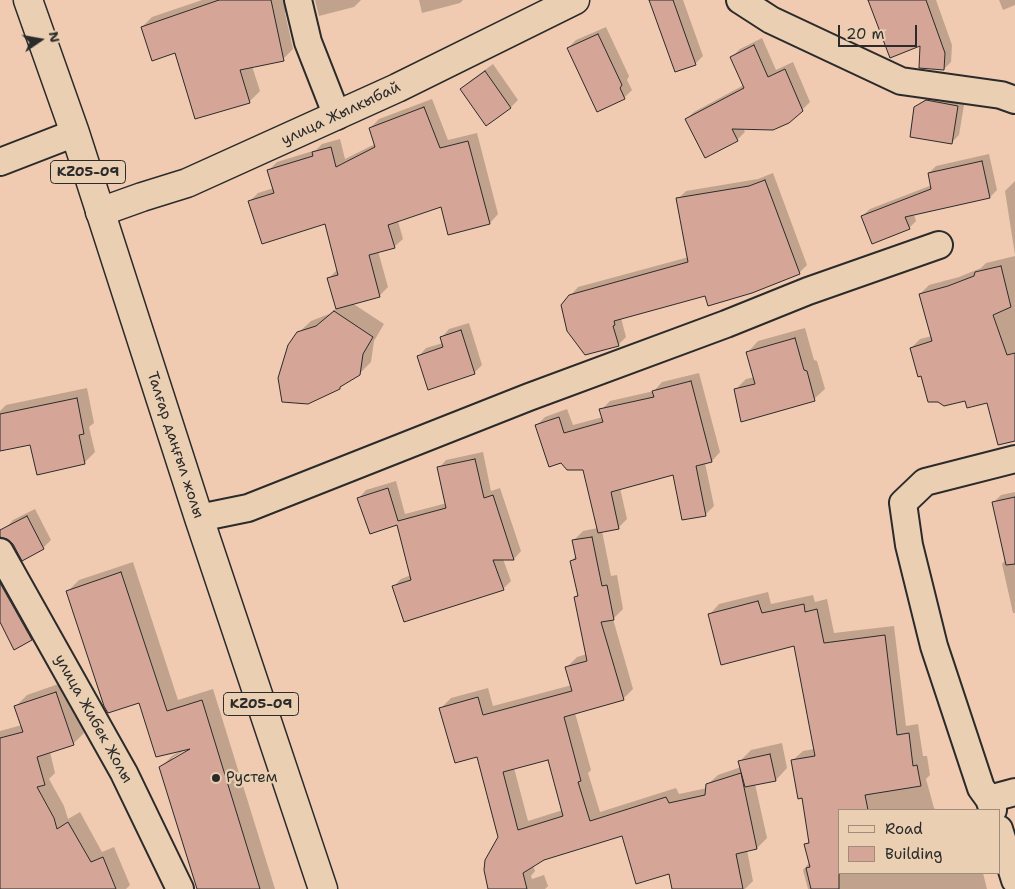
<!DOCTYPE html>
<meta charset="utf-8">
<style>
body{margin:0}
#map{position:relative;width:1015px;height:889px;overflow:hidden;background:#f0cbb1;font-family:"Shantell Sans",sans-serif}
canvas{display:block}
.legend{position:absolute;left:838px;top:809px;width:162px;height:65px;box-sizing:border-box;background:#ebcfb2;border:1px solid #9e8d7c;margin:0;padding:6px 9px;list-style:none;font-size:15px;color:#2b2b2b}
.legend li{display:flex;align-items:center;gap:10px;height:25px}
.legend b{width:25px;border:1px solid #9e8d7c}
.north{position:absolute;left:15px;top:15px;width:50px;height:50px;-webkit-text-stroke:4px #ebcfb2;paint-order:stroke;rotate:78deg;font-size:14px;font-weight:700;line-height:20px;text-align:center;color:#2b2b2b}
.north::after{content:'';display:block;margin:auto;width:18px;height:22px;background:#2b2b2b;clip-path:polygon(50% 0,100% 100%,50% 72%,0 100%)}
.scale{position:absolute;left:838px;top:25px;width:79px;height:22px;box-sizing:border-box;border:2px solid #2b2b2b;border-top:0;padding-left:6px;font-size:15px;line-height:18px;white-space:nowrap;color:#2b2b2b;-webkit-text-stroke:4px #ebcfb2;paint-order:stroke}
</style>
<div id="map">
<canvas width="1015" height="889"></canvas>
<ul class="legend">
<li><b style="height:6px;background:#ebcfb2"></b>Road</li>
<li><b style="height:14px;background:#d5a698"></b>Building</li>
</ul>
<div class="north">N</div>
<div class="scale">20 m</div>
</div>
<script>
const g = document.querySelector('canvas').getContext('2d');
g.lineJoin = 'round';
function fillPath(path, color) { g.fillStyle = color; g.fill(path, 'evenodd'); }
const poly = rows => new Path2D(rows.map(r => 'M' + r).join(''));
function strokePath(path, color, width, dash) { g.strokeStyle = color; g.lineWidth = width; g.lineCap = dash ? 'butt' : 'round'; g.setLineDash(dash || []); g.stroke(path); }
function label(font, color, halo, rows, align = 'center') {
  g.font = font + ' "Shantell Sans",sans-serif'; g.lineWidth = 4.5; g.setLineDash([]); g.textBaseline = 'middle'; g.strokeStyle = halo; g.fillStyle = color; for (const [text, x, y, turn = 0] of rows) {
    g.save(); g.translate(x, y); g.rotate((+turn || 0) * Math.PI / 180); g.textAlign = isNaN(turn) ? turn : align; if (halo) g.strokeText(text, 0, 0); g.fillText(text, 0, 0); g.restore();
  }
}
fillPath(poly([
 [202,0,295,0,295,3,285,13,293,49,283,59,252,66,260,91,250,101,196,118,176,51,142,27,152,17],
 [315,0,361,0,354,7,319,16],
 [419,0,463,0,460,3,422,13],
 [650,0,683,0,703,56,695,64],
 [868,0,936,0,952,45,951,62,944,69,921,45],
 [999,0,1015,0,1015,5,1003,10],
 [606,27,629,76,627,80,632,90,624,98,568,48,576,40],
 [762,38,776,70,793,62,810,102,802,110,743,128,745,132,737,140,686,119,694,112,744,85,732,57,740,49],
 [493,64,518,100,511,107,462,89,470,81],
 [935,92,965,99,959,135,952,142,915,108],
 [432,99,448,140,477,133,498,214,490,223,449,233,441,206,398,221,403,239,394,247,378,251,388,287,379,296,352,303,384,324,374,341,371,362,359,374,339,388,298,333,311,321,329,314,337,308,329,278,337,270,326,222,250,201,258,193,274,188,269,170,277,162,316,150,322,144,340,139,345,159,375,144,370,128,379,119],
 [989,154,997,190,990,197,914,214,916,221,909,228,862,216,870,209,932,185,929,173,936,166],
 [773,173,807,265,799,273,706,295,621,318,626,337,618,345,570,296,578,287,689,257,678,199,686,191,758,179],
 [1015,181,1015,255,1005,191],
 [1015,256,1015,440,987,401,966,399,922,375,911,348,920,339,932,336,920,294,929,285,959,277,981,268,986,263],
 [469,323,482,365,474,373,419,356,426,348,443,343,442,337,449,329],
 [805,328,814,360,817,361,825,389,814,399,735,390,746,379,755,377,748,352,758,341],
 [699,373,720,452,712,461,705,463,714,506,705,515,674,474,620,488,627,519,618,528,602,531,611,576,617,575,623,609,613,619,633,689,623,699,575,713,591,770,588,773,600,812,676,788,679,794,707,788,707,785,718,775,741,767,739,762,751,750,782,743,787,768,776,780,755,784,767,838,757,848,747,850,753,881,745,889,674,889,670,872,623,835,544,859,533,865,535,871,531,876,532,879,544,875,548,886,545,889,490,889,499,838,478,756,441,708,451,698,488,688,493,706,572,685,567,667,577,657,587,654,575,597,579,594,571,561,576,556,573,541,583,531,598,528,584,469,536,426,545,417,567,409,573,425,603,417,601,410,610,401,654,391,662,382],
 [548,758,563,810,528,821,514,768],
 [87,388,94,423,89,427,95,452,84,463,31,444,0,439,0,411,6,405],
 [483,452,491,491,500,488,521,551,514,559,503,559,511,581,503,589,394,586,401,579,411,575,398,523,359,498,366,490,396,481,405,514,447,503,439,468,446,460],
 [1015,492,1015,613,1013,613,1002,564,1006,559,993,503,1001,495],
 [35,509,51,540,43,548,6,528,13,520],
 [0,562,39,632,32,639,15,648,0,619],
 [133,562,178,700,213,689,275,889,199,889,161,767,172,756,182,750,140,701,68,591,79,580],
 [195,744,196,746,172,761,172,758],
 [768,592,771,604,813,595,815,602,827,599,834,633,894,626,906,726,918,724,923,756,927,756,930,775,926,779,934,808,936,810,839,810,839,873,983,873,987,889,808,889,803,870,810,862,806,845,810,840,803,797,793,760,803,751,814,749,795,645,710,614,719,604],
 [67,681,84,733,73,744,50,752,55,773,49,779,64,806,68,819,80,812,102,852,114,847,130,885,126,889,0,889,0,731,22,725,16,706,27,695]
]), '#0003');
const building = poly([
 [219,0,271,0,284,61,240,70,250,103,195,119,175,53,152,61,141,27,219,0],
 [649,0,673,0,696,65,675,72,649,0],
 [868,0,926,0,945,53,944,70,919,68,920,46,890,58,868,0],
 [598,34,622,85,620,88,625,99,597,112,567,48,598,34],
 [754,45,768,77,785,69,803,111,789,123,773,130,732,129,738,141,705,158,685,119,744,88,730,57,754,45],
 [485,71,511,108,486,126,460,89,485,71],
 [926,100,958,106,952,144,910,137,914,107,926,100],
 [424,107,440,148,468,141,490,224,448,235,441,207,388,225,395,248,369,255,380,297,336,309,327,278,338,275,325,224,262,244,248,201,274,193,267,170,313,156,312,152,331,147,336,167,375,147,369,128,424,107],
 [982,161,990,198,905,217,910,229,872,244,861,216,931,189,928,173,982,161],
 [765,180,800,274,752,293,708,306,705,296,614,321,615,325,613,326,619,346,585,355,567,331,561,305,569,295,688,262,676,198,749,186,765,180],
 [1001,266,1011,307,993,315,1007,355,1015,353,1015,441,998,445,987,403,967,408,965,401,944,406,938,402,928,402,921,376,918,377,910,348,932,341,919,294,948,286,974,276,975,272,1001,266],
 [334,311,373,337,363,354,360,375,340,387,340,389,308,404,282,402,278,378,288,345,297,332,316,326,334,311],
 [461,330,475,374,428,390,417,356,443,347,440,337,461,330],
 [795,338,804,370,807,371,815,401,741,422,734,389,755,384,746,352,795,338],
 [691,381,712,462,696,466,706,516,682,520,673,475,611,492,619,529,598,533,583,470,567,470,561,463,549,467,535,425,559,417,564,433,603,422,599,409,654,397,652,391,691,381],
 [77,398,84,434,79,435,85,464,37,475,30,445,0,451,0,414,77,398],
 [475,459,484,498,493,495,514,560,493,560,504,590,404,622,392,586,411,580,397,525,370,534,357,498,388,488,398,521,446,508,437,467,475,459],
 [1015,497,1015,564,1006,565,992,502,1015,497],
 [27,516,44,549,22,561,13,544,7,539,0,537,0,530,27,516],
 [592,537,602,586,607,585,614,620,601,622,624,700,564,717,581,781,578,782,590,821,666,797,669,803,705,795,706,784,741,773,757,849,736,854,743,889,672,889,669,874,636,884,622,836,544,860,523,873,527,889,488,889,484,870,485,860,498,837,477,757,455,763,439,708,478,697,483,715,572,691,565,667,587,661,574,597,578,596,570,561,576,559,572,540,592,537],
 [548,760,563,816,518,830,503,772,548,760],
 [121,572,167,711,202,700,260,889,197,889,159,767,190,749,156,757,139,703,108,713,104,706,66,591,121,572],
 [0,583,32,640,14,650,0,622,0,583],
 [758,601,762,613,804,604,805,612,817,609,824,643,885,635,897,735,909,733,913,766,917,765,921,786,865,795,868,810,839,810,839,889,811,889,806,868,810,867,804,844,809,843,802,798,798,799,791,760,815,756,794,646,721,665,708,614,758,601],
 [56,692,74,745,37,757,45,785,37,787,54,818,57,829,68,822,91,862,103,857,116,889,0,889,0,738,23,732,14,706,56,692],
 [770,754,776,781,745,787,738,761,770,754]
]);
fillPath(building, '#d5a698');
strokePath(building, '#2b2b2b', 1);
const minor = poly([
 [298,0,308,42,337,116],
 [740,0,771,20,901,81,1001,95,1015,100],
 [0,162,75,133],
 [199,518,248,508,529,397,726,324,808,291,939,245],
 [0,552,124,773,180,889],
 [989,799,1015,792],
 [993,810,989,799,981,788,934,646,909,545,903,503,925,482,1015,459],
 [999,829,1015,880]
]);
const tertiary = poly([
 [100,212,142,197,187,183,397,88,575,0]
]);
const primary = poly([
 [28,0,75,133,199,518,323,889]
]);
strokePath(minor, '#2b2b2b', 30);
strokePath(tertiary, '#2b2b2b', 31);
strokePath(primary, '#2b2b2b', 31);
strokePath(minor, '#ebcfb2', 26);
strokePath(tertiary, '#ebcfb2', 28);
strokePath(primary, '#ebcfb2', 28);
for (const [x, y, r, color] of [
 [216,778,5,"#2b2b2b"]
]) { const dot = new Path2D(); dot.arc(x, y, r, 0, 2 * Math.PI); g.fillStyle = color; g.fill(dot); strokePath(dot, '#ebcfb2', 2); }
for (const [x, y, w] of [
 [88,172,75],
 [261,704,75]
]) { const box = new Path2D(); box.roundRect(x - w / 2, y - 11.5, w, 23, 4); g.fillStyle = '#ebcfb2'; g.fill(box); strokePath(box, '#2b2b2b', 1); }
label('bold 14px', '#2b2b2b', null, [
 ["KZ05-09",88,172],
 ["KZ05-09",261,704]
]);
label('15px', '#2b2b2b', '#ebcfb2', [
 ["улица Жылкыбай",341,114,-25],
 ["Талғар даңғыл жолы",175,445,72],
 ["улица Жибек Жолы",93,719,61]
]);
label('15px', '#2b2b2b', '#ebcfb2', [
 ["Рустем",226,778]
], 'left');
</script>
